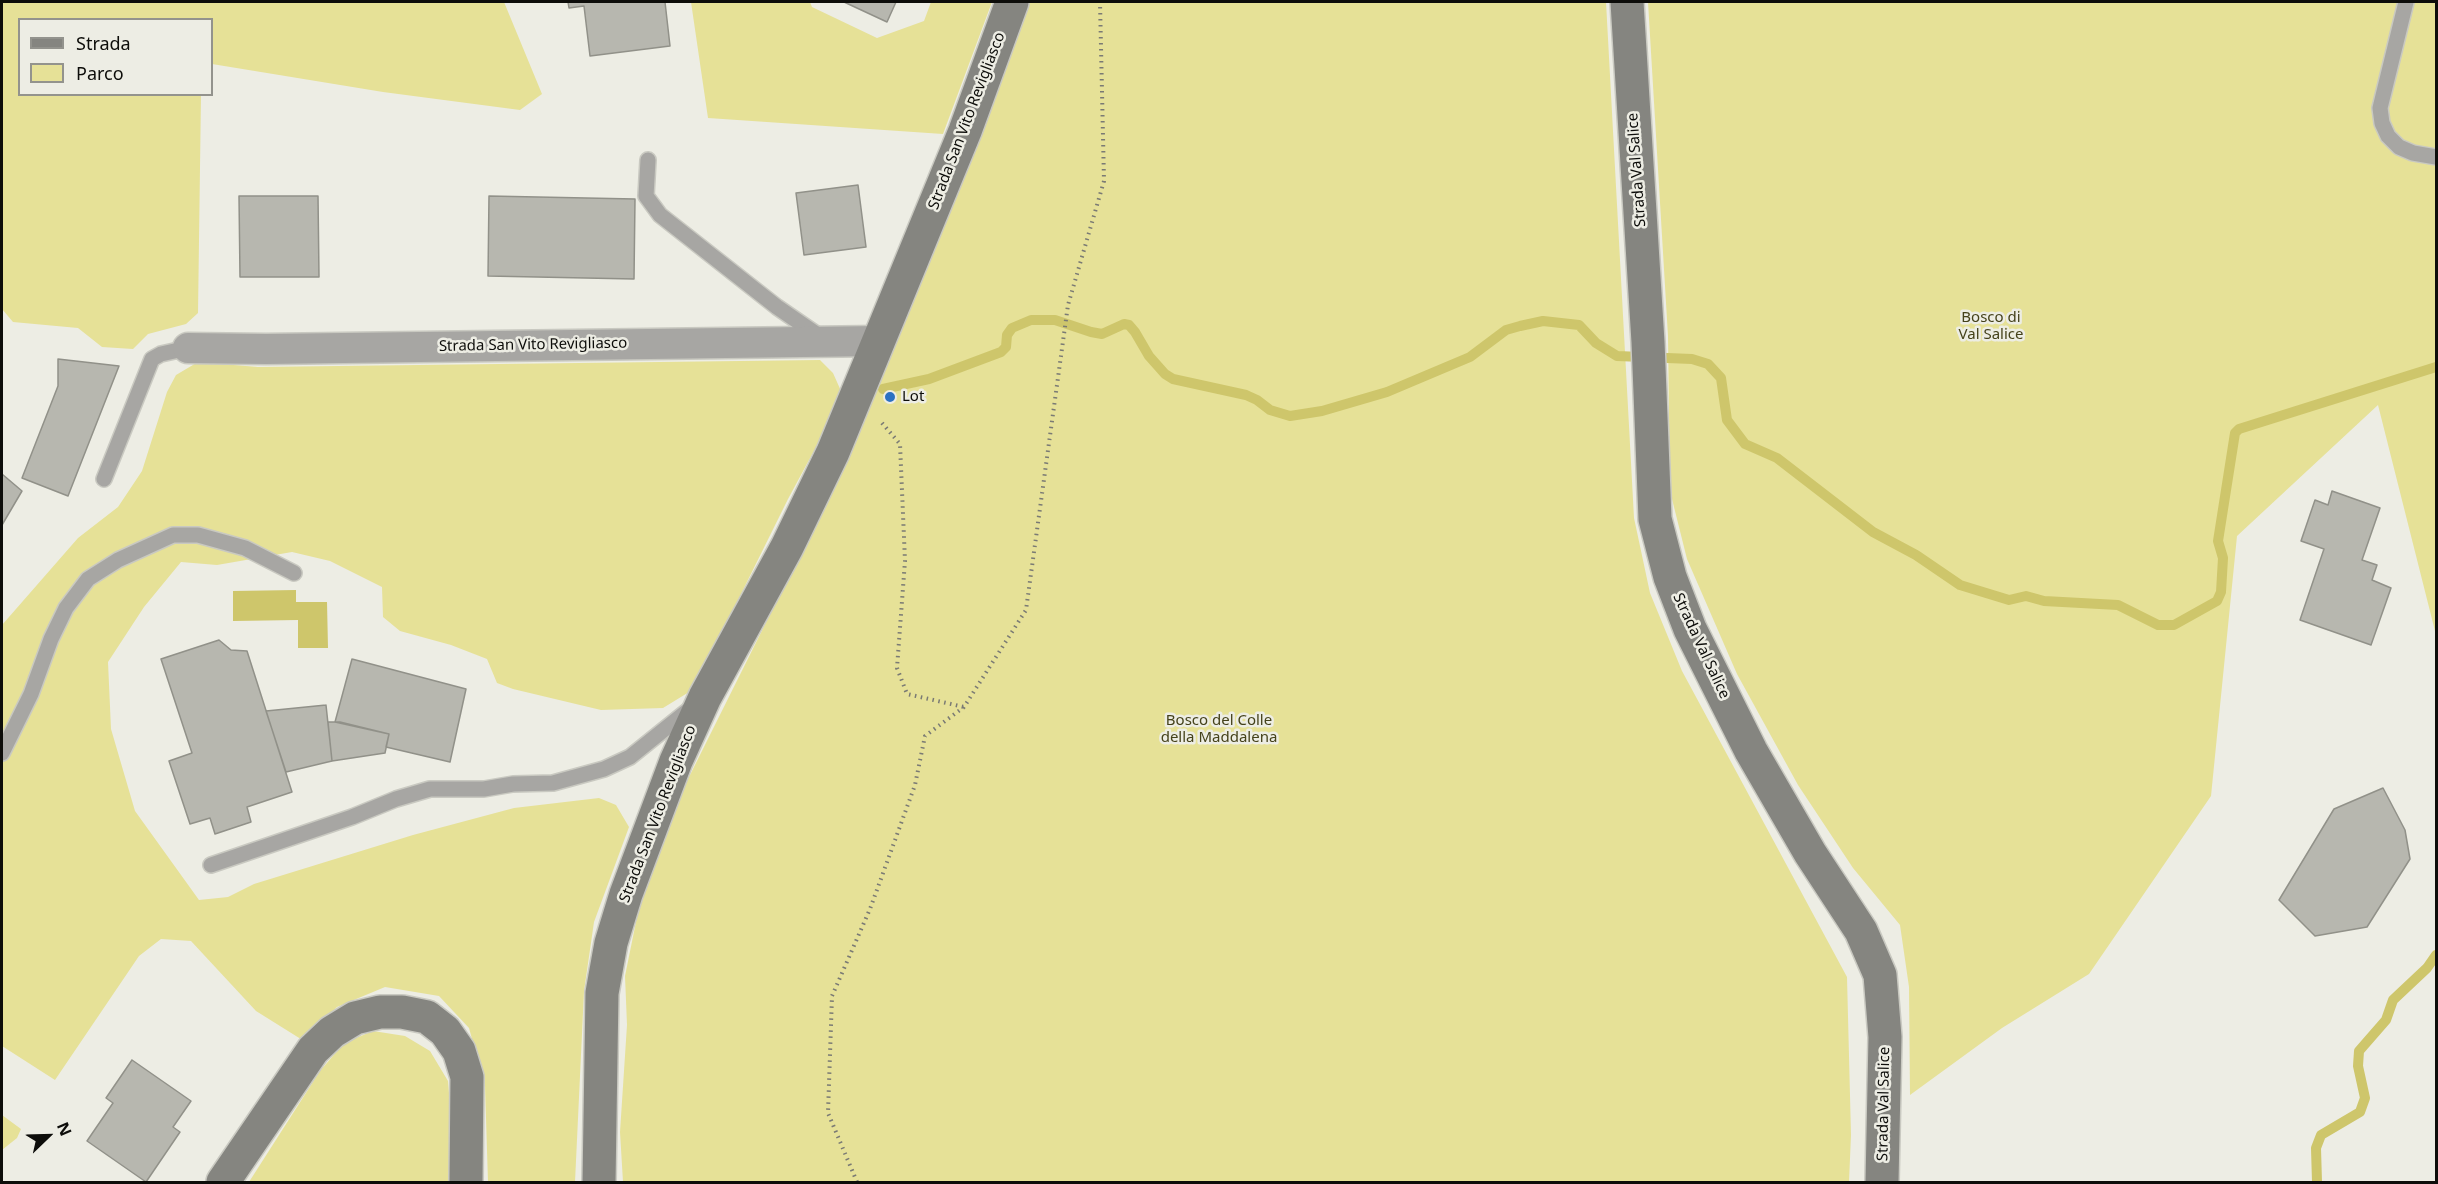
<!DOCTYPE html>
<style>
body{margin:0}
#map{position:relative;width:2438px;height:1184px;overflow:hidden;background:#edede4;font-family:"Noto Sans",sans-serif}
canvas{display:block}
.frame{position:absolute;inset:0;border:3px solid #0d0d0a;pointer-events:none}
.legend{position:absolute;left:18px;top:18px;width:195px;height:78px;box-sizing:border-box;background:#edede4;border:2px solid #93938d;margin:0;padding:8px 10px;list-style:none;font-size:18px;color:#0d0d0a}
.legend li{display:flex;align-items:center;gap:12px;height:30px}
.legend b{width:30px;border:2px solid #93938d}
.north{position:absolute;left:18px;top:1106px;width:60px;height:60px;-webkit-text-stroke:4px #edede4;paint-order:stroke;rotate:67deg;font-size:16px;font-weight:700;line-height:24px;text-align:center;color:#0d0d0a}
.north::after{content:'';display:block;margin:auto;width:21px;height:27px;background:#0d0d0a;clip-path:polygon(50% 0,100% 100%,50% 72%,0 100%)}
</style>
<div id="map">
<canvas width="2438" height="1184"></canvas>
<div class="frame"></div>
<ul class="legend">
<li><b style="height:8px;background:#858580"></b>Strada</li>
<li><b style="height:16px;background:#e6e197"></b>Parco</li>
</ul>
<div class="north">N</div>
</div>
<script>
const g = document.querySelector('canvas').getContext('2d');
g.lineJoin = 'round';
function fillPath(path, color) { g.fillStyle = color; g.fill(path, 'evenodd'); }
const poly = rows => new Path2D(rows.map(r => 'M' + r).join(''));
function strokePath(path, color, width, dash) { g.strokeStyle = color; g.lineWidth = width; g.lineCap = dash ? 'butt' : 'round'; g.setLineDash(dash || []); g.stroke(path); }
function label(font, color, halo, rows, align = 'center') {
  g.font = font + ' "Noto Sans",sans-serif'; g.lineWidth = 5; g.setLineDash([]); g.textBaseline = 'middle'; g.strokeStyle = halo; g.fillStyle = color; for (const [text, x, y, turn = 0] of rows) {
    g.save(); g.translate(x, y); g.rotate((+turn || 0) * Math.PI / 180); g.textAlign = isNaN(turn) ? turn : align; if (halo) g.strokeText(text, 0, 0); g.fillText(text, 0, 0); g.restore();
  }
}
fillPath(poly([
 [2,2,504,2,542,94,520,110,383,92,212,64,212,20,20,20,20,94,201,95,198,313,186,324,148,334,133,349,102,347,78,328,13,322,2,309],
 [691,2,810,2,812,7,877,38,924,21,931,2,992,2,943,134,708,118],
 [1025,2,1606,2,1634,518,1650,593,1682,671,1847,977,1851,1135,1849,1182,623,1182,620,1132,627,1025,625,976,637,917,657,855,688,779,836,482],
 [1648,2,2436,2,2436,635,2378,405,2237,536,2211,796,2089,974,2002,1028,1910,1095,1909,987,1900,925,1853,868,1798,785,1737,674,1687,559,1670,491,1668,336],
 [820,360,833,373,841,391,829,423,788,499,694,689,663,708,601,710,513,689,497,683,487,659,451,645,400,631,383,617,382,587,330,561,292,552,217,565,181,562,144,607,108,662,111,729,135,811,199,900,228,897,254,884,413,835,514,808,599,798,616,805,629,827,594,922,584,991,575,1182,488,1182,485,1086,469,1028,439,996,385,987,337,1007,304,1041,256,1011,191,941,161,939,139,956,55,1080,2,1046,2,625,78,538,118,507,142,471,167,392,176,375,198,362,258,367],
 [373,1031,405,1036,430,1051,448,1081,452,1130,448,1182,249,1182,320,1071,344,1043],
 [2,1115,21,1129,17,1138,2,1150]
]), '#e6e197');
fillPath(poly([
 [296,590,296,602,327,602,328,648,298,648,298,620,233,621,233,591]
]), '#cec66b');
strokePath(poly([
 [883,389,929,379,1001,352,1006,347,1007,335,1012,328,1031,320,1055,320,1091,332,1102,334,1124,324,1129,325,1135,332,1149,356,1165,374,1173,379,1246,395,1257,400,1270,410,1290,416,1322,411,1387,392,1470,357,1506,330,1520,326,1543,321,1579,325,1596,343,1617,356,1692,359,1708,364,1721,378,1727,420,1745,444,1777,458,1873,532,1916,555,1960,585,2009,600,2026,596,2044,601,2118,605,2158,625,2174,625,2217,601,2221,592,2223,558,2218,541,2235,433,2239,429,2436,367],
 [2317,1182,2316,1148,2321,1135,2360,1112,2365,1098,2358,1066,2359,1051,2386,1020,2393,1000,2427,968,2436,955]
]), '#cec66b', 10);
const building = poly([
 [568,2,665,2,670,46,590,56,584,6,569,8,568,2],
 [844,2,896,2,887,22,844,2],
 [858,185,866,247,804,255,796,193,858,185],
 [239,196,318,196,319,277,240,277,239,196],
 [489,196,635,199,634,279,488,276,489,196],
 [58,359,119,366,68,496,22,478,58,386,58,359],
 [2,474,22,491,2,525,2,474],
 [2332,491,2380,508,2362,560,2377,565,2372,580,2391,588,2371,645,2300,620,2324,549,2301,541,2315,500,2328,505,2332,491],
 [219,640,231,650,247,651,292,792,247,807,251,822,215,834,210,818,190,824,169,761,192,753,161,659,219,640],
 [352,659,466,689,450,762,386,747,389,734,335,722,352,659],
 [326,705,332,761,286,772,266,711,326,705],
 [328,722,340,722,389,734,385,753,332,761,328,722],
 [2383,788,2405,830,2410,859,2367,927,2315,936,2279,900,2334,809,2383,788],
 [132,1060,191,1101,173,1127,180,1132,146,1182,87,1141,113,1103,106,1098,132,1060]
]);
fillPath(building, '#b7b7af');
strokePath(building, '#919189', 1.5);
const lane = poly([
 [2406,2,2380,108,2382,123,2388,136,2399,147,2413,153,2436,157],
 [648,160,646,196,660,215,777,307,822,338],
 [104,479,152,359,161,354,188,348],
 [2,753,31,694,51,639,66,608,88,579,118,560,173,535,198,535,245,548,294,573],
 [211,865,352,817,396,799,430,789,484,789,513,784,553,783,604,769,630,757,691,708]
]);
const street = poly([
 [188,348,266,349,879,341]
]);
const secondary = poly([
 [1627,2,1648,342,1655,519,1670,577,1690,629,1751,751,1810,853,1861,931,1880,975,1885,1037,1882,1182],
 [223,1182,313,1050,332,1032,355,1018,380,1012,402,1012,427,1017,445,1031,459,1051,467,1077,466,1182],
 [599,1182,602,993,611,943,626,894,676,761,705,697,787,547,833,452,965,131,1012,2]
]);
strokePath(lane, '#c9c9c1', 18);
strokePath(street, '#c9c9c1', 33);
strokePath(secondary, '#c9c9c1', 36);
strokePath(poly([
 [882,423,900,444,905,561,897,668,907,694,964,707],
 [857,1182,828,1113,832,996,870,909,915,785,925,736,964,707,1026,610,1068,305,1104,181,1100,2]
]), '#7a7a74', 4, [1.5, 4.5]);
strokePath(lane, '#a7a6a3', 15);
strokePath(street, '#a7a6a3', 30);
strokePath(secondary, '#858580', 33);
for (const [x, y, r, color] of [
 [890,397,6,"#2c71c2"]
]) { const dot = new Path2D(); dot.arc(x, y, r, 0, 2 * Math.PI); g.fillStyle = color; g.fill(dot); strokePath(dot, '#edede4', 2); }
label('15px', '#0d0d0a', '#edede4', [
 ["Strada San Vito Revigliasco",967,121,-69],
 ["Strada Val Salice",1637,170,-94],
 ["Strada San Vito Revigliasco",533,345,-1],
 ["Strada Val Salice",1701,646,65],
 ["Strada San Vito Revigliasco",658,814,-69],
 ["Strada Val Salice",1884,1104,-89]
]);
label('15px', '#45421b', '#edede4', [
 ["Bosco di",1991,318],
 ["Val Salice",1991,335],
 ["Bosco del Colle",1219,721],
 ["della Maddalena",1219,738]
]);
label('15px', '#0d0d0a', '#edede4', [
 ["Lot",902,397]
], 'left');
</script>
